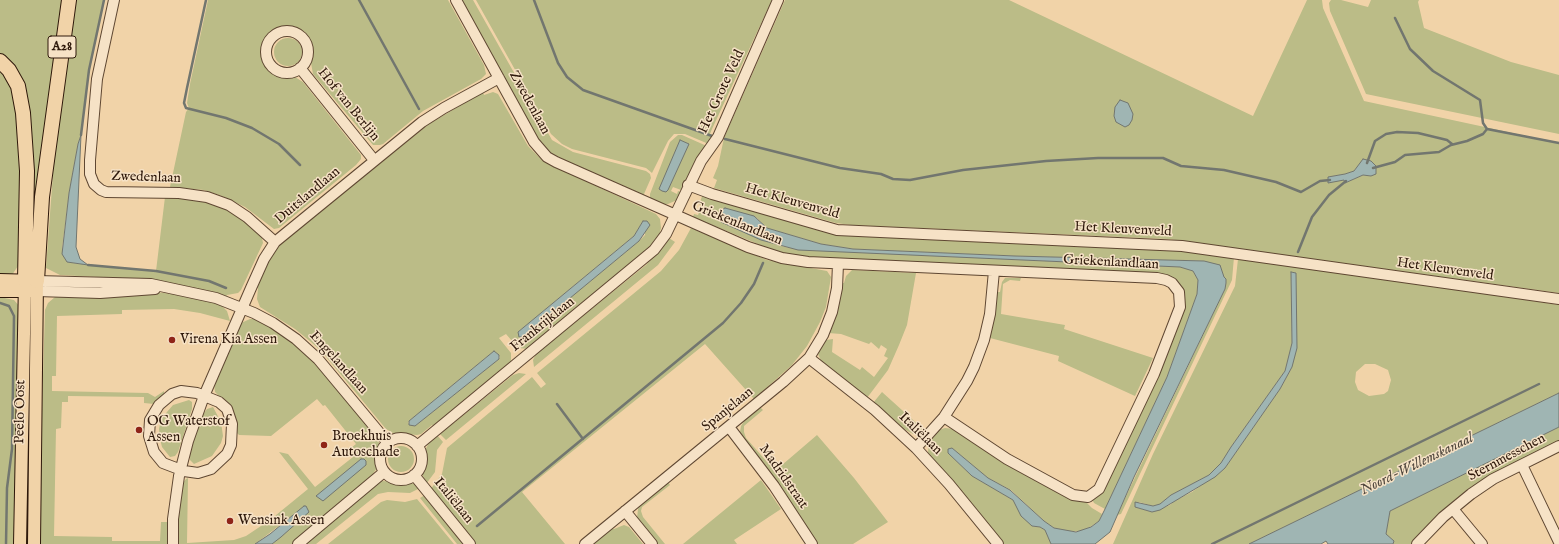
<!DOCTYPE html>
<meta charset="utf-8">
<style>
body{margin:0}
canvas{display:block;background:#f1d3a8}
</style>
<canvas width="1559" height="544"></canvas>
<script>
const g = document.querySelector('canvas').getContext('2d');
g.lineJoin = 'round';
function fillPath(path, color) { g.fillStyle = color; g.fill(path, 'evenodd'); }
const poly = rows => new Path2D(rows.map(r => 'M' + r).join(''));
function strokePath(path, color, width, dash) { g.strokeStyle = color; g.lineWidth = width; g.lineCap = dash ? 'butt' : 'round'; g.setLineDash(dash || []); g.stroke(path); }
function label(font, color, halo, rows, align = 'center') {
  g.font = font + ' "IM FELL English",serif'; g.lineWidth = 3; g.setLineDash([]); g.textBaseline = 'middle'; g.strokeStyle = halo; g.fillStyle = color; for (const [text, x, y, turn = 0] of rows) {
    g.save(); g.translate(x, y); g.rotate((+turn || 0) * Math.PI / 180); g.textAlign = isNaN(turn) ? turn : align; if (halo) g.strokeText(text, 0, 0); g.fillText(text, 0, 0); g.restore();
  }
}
fillPath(poly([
 [0,0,65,0,33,237,33,184,24,103,0,55],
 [75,0,104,0,89,70,81,135,78,144,69,193,62,249,73,263,156,271,165,197,199,200,221,206,243,218,262,238,263,243,241,290,238,293,227,295,226,297,201,290,136,279,60,275,46,268,54,160],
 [208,0,448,0,484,65,486,74,481,79,423,111,383,144,380,145,373,145,313,74,311,63,313,45,305,32,294,26,286,26,270,32,263,42,261,53,263,62,269,71,279,77,295,77,303,82,361,155,361,159,356,165,279,228,274,229,245,207,222,196,204,190,170,187,186,112,189,108,187,103,190,84],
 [460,0,473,0,552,140,573,152,646,171,650,174,651,178,644,194,642,196,550,154,537,139],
 [476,0,772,0,712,129,710,134,716,136,711,145,685,134,674,134,668,141,652,173,646,168,572,149,562,144,551,134],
 [785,0,1009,0,1253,116,1307,0,1322,0,1323,8,1364,101,1559,143,1559,293,1168,239,851,225,836,223,714,188,717,180,713,178,718,166,724,138],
 [1363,160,1371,176,1363,175,1345,183,1344,180,1328,182,1329,177,1345,174,1354,171],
 [1331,0,1341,0,1368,7,1371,0,1419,0,1418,2,1424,28,1511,62,1559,75,1559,134,1366,94,1330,11,1329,3],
 '274 52a14 14 0 1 1 28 0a14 14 0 1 1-28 0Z',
 [0,69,10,85,15,100,20,182,18,266,12,275,0,278],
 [483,92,484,95,493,92,498,94,528,146,543,161,656,214,660,219,661,228,660,232,662,234,649,251,529,349,518,348,506,334,499,338,511,353,511,363,435,428,432,425,421,434,417,435,393,433,386,429,322,352,311,342,295,329,260,307,257,299,258,288,256,287,270,258,281,243,429,124],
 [643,221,645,235,639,241,521,338,518,332,634,236],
 [494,351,500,357,499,359,415,426,408,423,409,421],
 [678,135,682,135,709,147,687,178,681,190,673,187,671,191,677,194,678,191,681,192,677,200,668,204,660,204,650,199,650,194,670,142],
 [703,194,832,234,1172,248,1234,257,1232,280,1121,514,1117,515,1225,289,1226,279,1204,261,1015,256,853,249,821,244,767,228,757,218,723,208,720,211,719,217,761,240,785,247,807,250,1180,267,1193,271,1198,280,1197,294,1167,377,1105,509,1094,503,1092,499,1185,304,1185,296,1178,283,807,257,782,254,693,217,694,214,698,215,702,206,699,204],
 [691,228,767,260,827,271,831,277,826,307,820,322,807,346,792,365,754,399,705,344,522,492,565,544,475,544,430,490,442,474,447,448,532,377,541,388,546,384,537,373,661,271,679,250],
 [669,238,675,242,658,265,534,367,533,360,536,354,646,265],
 [1241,257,1559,305,1559,393,1249,544,1113,544,1153,454,1235,286,1238,259],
 [1291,272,1296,273,1292,367,1280,389,1225,468,1192,492,1174,501,1170,505,1152,512,1135,507,1139,502,1153,506,1160,504,1171,495,1209,475,1221,463,1231,447,1285,371,1292,343],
 [1365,364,1375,364,1388,370,1391,380,1388,391,1384,394,1369,396,1358,390,1355,382,1356,372],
 [852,270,916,273,907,325,899,345,888,370,867,398,822,363,818,354,821,345,826,340,833,339,832,352,860,370,862,367,874,377,888,358,884,356,887,349,881,345,879,349,871,342,869,344,841,334,828,333,842,283,844,283,846,276],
 [1005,278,1021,278,1020,281,1010,280,1003,284,1001,314,1065,325,1064,329,1153,358,1135,396,1058,361,1059,356,990,338,989,336,994,319,997,292,1000,292,1002,282],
 [155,292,182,295,223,304,222,306,227,311,230,321,200,313,174,309,122,310,122,314,57,316,56,376,52,376,52,391,148,393,155,397,164,391,164,394,154,404,144,403,144,397,68,396,68,402,62,402,61,428,56,429,54,536,112,537,112,541,160,541,161,522,167,522,167,544,38,544,45,310,48,303,55,297],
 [0,297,14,300,20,307,18,464,15,491,14,544,0,544],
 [250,319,257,319,283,334,310,357,377,436,379,443,377,468,368,481,292,544,272,544,293,526,305,506,255,544,177,544,178,517,182,484,186,479,188,478,187,543,234,540,246,536,270,520,308,489,279,452,288,454,315,487,353,457,347,451,356,444,325,405,323,406,317,399,271,436,239,435,237,433,235,421,228,405,215,392,214,384,241,323],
 [519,373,526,374,446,440,440,434,513,375],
 [882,392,923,429,917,434,913,434,904,429,903,431,873,403],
 [189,400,192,402,192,409,178,452,175,456,170,457,162,447,160,439,159,429,161,419,173,405],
 [213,407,221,422,223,436,221,443,212,456,194,464,190,460,190,453,188,453,202,412,204,413,207,409],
 [760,407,763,410,744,426,744,432,746,438,775,471,817,435,854,478,888,522,853,544,817,544,740,432,741,426,745,420],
 [1559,427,1559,441,1480,482,1440,514,1423,531,1413,544,1393,544,1394,541,1386,534,1390,511],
 [945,428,954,429,1074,500,1086,502,1092,508,1102,514,1099,521,1084,531,1068,531,1054,528,1044,521,1011,490,988,478,952,448,948,449,948,453,972,476,1013,500,1032,526,1040,527,1045,530,1051,544,1003,544,987,523,928,453,929,440,939,430],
 [437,435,443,442,437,450,435,472,426,484,422,473,425,450,429,443],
 '388 459a13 13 0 1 1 26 0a13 13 0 1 1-26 0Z',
 [761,480,781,509,734,540,737,544,683,544],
 [382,481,412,483,420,488,410,493,388,492,378,494,316,544,304,544],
 [668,482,670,485,642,507,641,511,643,517,665,544,657,544,637,518,638,509,640,504],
 [425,495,465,544,457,544,420,498],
 [417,499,454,544,328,544,381,502,387,500,405,502],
 [624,525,629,527,643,544,593,544,612,528,614,529]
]), '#bbbc87');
const water = poly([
 [1120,100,1128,103,1133,114,1132,120,1129,125,1125,127,1116,122,1114,116,1115,107,1120,100],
 [81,135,76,247,80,259,88,265,67,262,62,254,69,193,78,144,81,135],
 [680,140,689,144,668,190,666,192,662,191,659,189,680,140],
 [1363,159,1371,161,1376,166,1376,174,1371,176,1363,175,1345,183,1344,180,1328,183,1328,177,1345,174,1354,171,1363,159],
 [725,208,754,216,767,228,821,244,853,249,1015,256,1204,261,1220,265,1224,277,1226,279,1226,283,1225,289,1134,477,1110,532,1095,544,1051,544,1045,530,1040,527,1032,526,1021,516,1013,500,972,476,948,453,948,449,952,448,988,478,1010,490,1044,521,1054,528,1076,532,1091,527,1099,521,1105,509,1167,377,1197,294,1198,280,1193,271,1180,267,798,250,761,240,721,222,719,220,720,211,725,208],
 [643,221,647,221,650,225,639,241,523,337,519,337,518,332,634,236,643,221],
 [1291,272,1296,273,1297,348,1292,367,1280,389,1225,468,1215,477,1160,510,1152,512,1135,507,1135,502,1153,506,1160,504,1171,495,1209,475,1221,463,1231,447,1285,371,1292,343,1291,272],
 [494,351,499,355,499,359,415,426,409,425,409,421,494,351],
 [1559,393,1559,427,1390,511,1386,534,1394,541,1393,544,1328,544,1326,541,1321,544,1249,544,1559,393],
 [361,459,364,459,366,461,366,465,323,501,316,496,361,459],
 [304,506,306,506,309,512,281,537,272,544,255,544,270,534,304,506]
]);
fillPath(water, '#9fb5b3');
strokePath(water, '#72766f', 1);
strokePath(poly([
 [206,0,187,88,184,103,186,108,226,118,252,128,279,144,300,165],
 [359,0,419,109],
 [534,0,558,63,567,77,583,90,712,136],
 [1395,18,1410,49,1433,71,1480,100,1483,123,1487,129,1559,143],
 [81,135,89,70,104,0],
 [725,139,840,168,881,174,893,179,910,180,963,170,1046,161,1098,158,1163,158,1181,166,1224,170,1276,182,1301,192,1320,181,1330,180],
 [1367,163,1375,141,1386,134,1397,132,1418,133,1447,140,1452,144],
 [1373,168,1395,162,1405,155,1439,152,1451,145,1467,141,1483,134,1487,129],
 [1298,252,1312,217,1329,195,1346,181],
 [88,265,156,271,209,281,226,288],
 [0,303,9,306,14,316,12,449,7,488,6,544],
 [557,404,583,439],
 [477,526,723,323,741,303,754,284,763,263],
 [1212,544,1539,384]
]), '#72766f', 2.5);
const minor = poly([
 [114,0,97,79,90,160,90,174,94,184,101,190,106,192,179,193,207,197,229,205,247,217,275,242],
 [456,0,534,142,547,157,556,162,748,247,782,258,808,262,1157,278,1166,280,1172,283,1179,292,1180,307,1154,374,1099,489,1088,497,1073,495,1007,459,944,417],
 '266 52a21 21 0 1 1 42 0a21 21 0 1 1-42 0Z',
 [300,68,374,160],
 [688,185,712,194,837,230,1182,246,1559,299],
 [37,281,151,284,216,298,254,313,273,323,296,339,318,359,388,443],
 [37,291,100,293,155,289],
 [809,358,875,410,916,448,949,484,998,544],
 [181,391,197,393,219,402,227,409,232,424,231,445,227,454,211,469,198,473,184,471,163,463,154,452,149,436,150,420,159,405,172,394,181,391],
 [729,427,774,486,812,544],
 '380 459a21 21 0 1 1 42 0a21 21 0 1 1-42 0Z',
 [417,446,654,250,666,234,701,161,718,137,778,0],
 [916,448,944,417,967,381,974,367,984,340,990,314,994,271],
 [1522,465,1559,542],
 [414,475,470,544],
 [1453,509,1482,544],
 [625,511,652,544],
 [173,544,173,519,179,476,188,441,204,396,251,288,264,259,275,242,422,122,444,108,499,78],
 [298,544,384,472],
 [585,544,783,382,809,358,823,335,832,312,837,288,838,264],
 [1417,544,1443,517,1471,494,1493,479,1559,446]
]);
const major = poly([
 [0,280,37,281,34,544],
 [0,291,32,291],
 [20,544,25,281]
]);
const highway = poly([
 [0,61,9,70,18,86,23,113,27,171,25,281],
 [37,281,42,197,69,0]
]);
strokePath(minor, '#5f4732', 12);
strokePath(major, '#2e180a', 14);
strokePath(highway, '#2e180a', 16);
strokePath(minor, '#f6e2c6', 10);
strokePath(major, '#f1d3a8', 12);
strokePath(highway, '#f1d3a8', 14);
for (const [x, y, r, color] of [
 [172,340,4,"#8f2418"],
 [139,430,4,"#8f2418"],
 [324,445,4,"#8f2418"],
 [230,521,4,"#8f2418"]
]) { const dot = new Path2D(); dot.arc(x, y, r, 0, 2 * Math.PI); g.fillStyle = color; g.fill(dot); strokePath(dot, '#f6e2c6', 1.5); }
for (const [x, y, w] of [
 [62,47,28]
]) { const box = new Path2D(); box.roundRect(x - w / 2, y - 11, w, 22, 3); g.fillStyle = '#f6e2c6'; g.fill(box); strokePath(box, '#2e180a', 1); }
label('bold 13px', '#2e180a', null, [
 ["A28",62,47]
]);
label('14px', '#2e180a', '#f6e2c6', [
 ["Het Grote Veld",722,92,-65],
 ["Zwedenlaan",529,103,61],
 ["Hof van Berlijn",348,105,51],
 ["Zwedenlaan",146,178,2],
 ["Duitslandlaan",308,196,-40],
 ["Het Kleuvenveld",792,202,16],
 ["Griekenlandlaan",737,224,22],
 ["Het Kleuvenveld",1123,230,3],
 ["Griekenlandlaan",1111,263,3],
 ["Het Kleuvenveld",1445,270,8],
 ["Frankrijklaan",543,325,-39],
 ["Engelandlaan",338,363,48],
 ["Spanjelaan",728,410,-39],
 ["Peelo Oost",21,412,-89],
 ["Italiëlaan",920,434,44],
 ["Sternmesschen",1507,458,-28],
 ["Madridstraat",783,477,55],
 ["Italiëlaan",453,501,51]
]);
label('14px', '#2e180a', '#f6e2c6', [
 ["Virena Kia Assen",180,340],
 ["OG Waterstof",147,422],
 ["Assen",147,438],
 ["Broekhuis",332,437],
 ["Autoschade",332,453],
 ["Wensink Assen",238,521]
], 'left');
label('italic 15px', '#50473d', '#f6e2c6', [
 ["Noord-Willemskanaal",1417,465,-26]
]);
</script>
